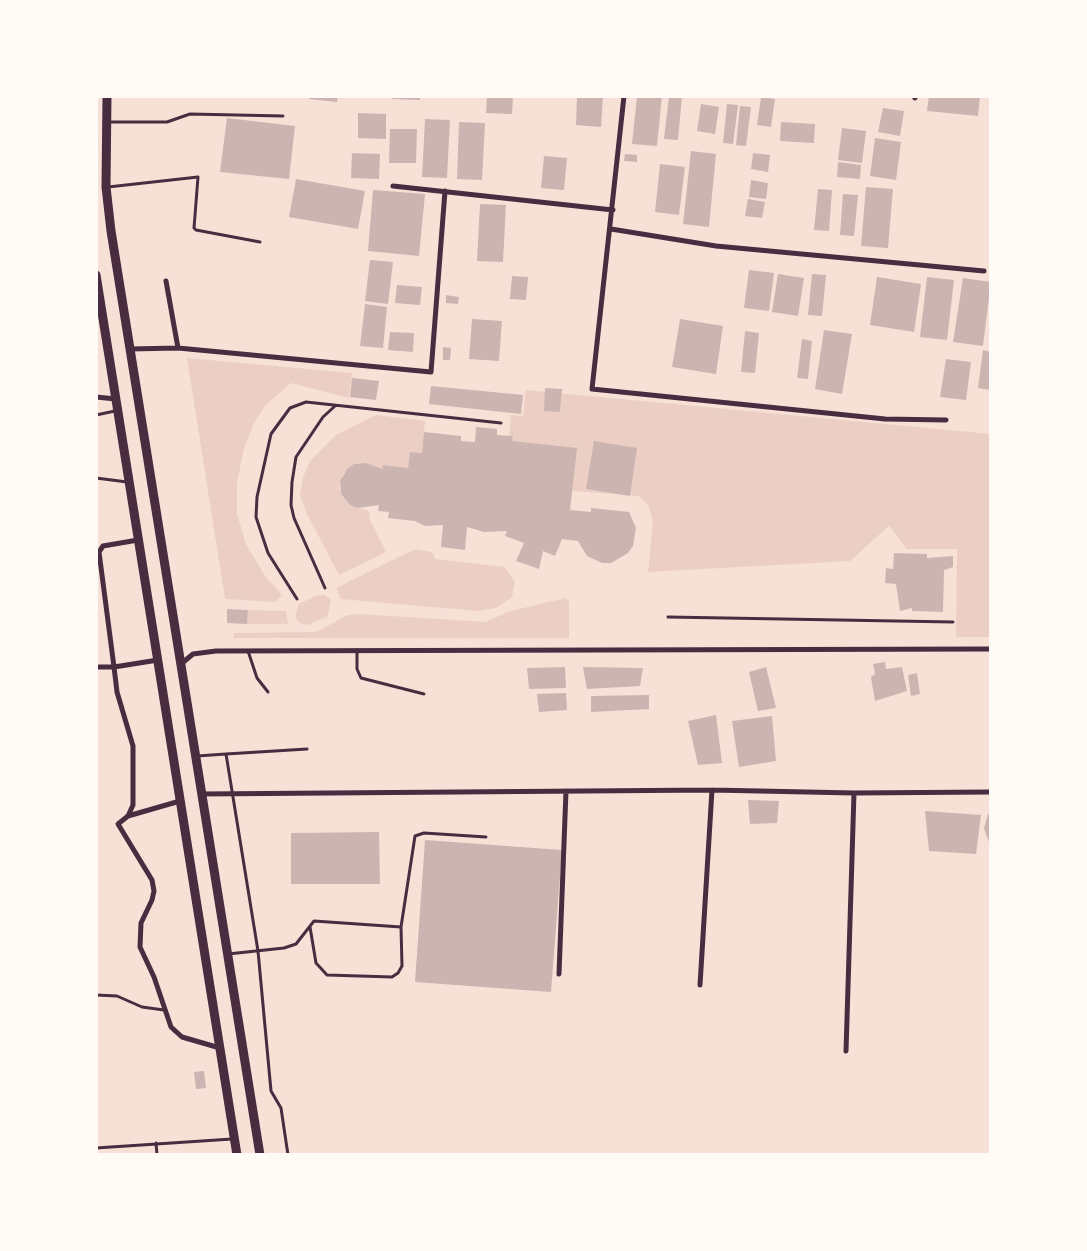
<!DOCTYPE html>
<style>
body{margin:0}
#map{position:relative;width:1087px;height:1251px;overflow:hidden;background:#f7e1d7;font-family:"Roboto Condensed",sans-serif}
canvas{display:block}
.frame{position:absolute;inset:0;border:98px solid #fffaf5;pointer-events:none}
</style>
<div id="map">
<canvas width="1087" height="1251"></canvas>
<div class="frame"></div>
</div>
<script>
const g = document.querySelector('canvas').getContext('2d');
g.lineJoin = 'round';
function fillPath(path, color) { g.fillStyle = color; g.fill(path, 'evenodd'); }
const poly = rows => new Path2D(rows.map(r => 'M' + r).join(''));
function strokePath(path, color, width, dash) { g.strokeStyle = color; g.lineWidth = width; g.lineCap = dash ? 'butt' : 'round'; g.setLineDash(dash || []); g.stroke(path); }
fillPath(poly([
 [187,358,352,373,349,398,291,383,265,406,254,423,244,448,237,483,237,514,246,544,265,576,282,595,276,602,225,599],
 [526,390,991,434,991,637,956,637,957,549,907,549,889,526,850,561,648,572,653,523,649,507,639,496,572,491,512,441,513,436,509,436,511,415,523,416],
 [376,415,425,421,422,453,410,452,408,468,383,465,382,469,378,469,360,463,347,469,343,474,339,488,341,494,350,505,369,511,370,520,386,552,339,575,307,514,300,495,303,477,311,460,336,435],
 [415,549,432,552,436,559,505,567,515,582,512,597,496,608,478,611,341,599,336,588],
 [325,595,331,600,328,616,308,625,299,623,295,616,299,604,315,596],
 [565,598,569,602,569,638,234,638,234,633,316,632,348,615,360,614,485,622,511,611],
 [248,610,286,611,288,624,247,624]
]), '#ebcfc5');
fillPath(poly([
 [310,96,338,96,337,102,309,99],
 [392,96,420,96,420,100,392,99],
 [487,96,513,96,512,114,486,113],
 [577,96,603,96,601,127,576,125],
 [637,96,662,96,657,146,632,144],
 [669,96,682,97,678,140,664,139],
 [929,96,980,96,978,116,927,111],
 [761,97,775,99,771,127,757,125],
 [701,104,719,107,715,134,697,131],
 [727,104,738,105,733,144,723,143],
 [740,106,751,107,746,146,736,145],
 [883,108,904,111,900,136,878,132],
 [358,113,386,114,386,139,358,138],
 [227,118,295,126,289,179,220,172],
 [425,119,450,120,447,178,422,177],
 [459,122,485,123,482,180,457,179],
 [781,122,815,124,814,143,780,141],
 [842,128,866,131,862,163,838,160],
 [390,129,417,129,416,163,389,163],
 [875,138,901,142,896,180,870,176],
 [691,151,716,154,709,227,683,224],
 [352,153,380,154,379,179,351,178],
 [753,153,770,155,768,172,751,169],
 [625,154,637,155,637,162,624,161],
 [544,156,567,158,564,190,541,188],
 [838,162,861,165,860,179,837,177],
 [660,164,685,167,679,215,655,212],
 [296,179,365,191,358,229,289,217],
 [751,180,768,183,766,199,749,197],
 [866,187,893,189,888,248,861,246],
 [818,189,832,190,829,231,814,230],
 [373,190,425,194,419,256,368,251],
 [843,194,858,195,854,236,840,235],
 [748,199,765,202,762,218,745,216],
 [480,204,506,205,503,262,477,261],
 [370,260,393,262,388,304,365,301],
 [749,270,774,273,769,311,744,308],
 [778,274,804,278,798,316,772,312],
 [812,274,826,275,822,316,808,315],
 [512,276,528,277,526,300,510,299],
 [877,277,921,284,914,332,870,325],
 [927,277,954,280,947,340,920,337],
 [963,278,991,282,983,346,953,342],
 [397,285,422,287,420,305,395,303],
 [446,295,459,297,458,304,446,303],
 [365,304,387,307,383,348,360,346],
 [472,319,502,321,499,361,469,359],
 [680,319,723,326,716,374,672,367],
 [824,330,852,334,842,394,815,389],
 [745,331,759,333,755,373,741,372],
 [390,332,414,333,413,352,388,350],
 [802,339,812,341,808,379,797,378],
 [443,347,451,348,450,360,443,360],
 [983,350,991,352,991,390,978,388],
 [946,359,971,362,966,400,940,397],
 [352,378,379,381,376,400,350,397],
 [431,386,523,395,521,414,429,404],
 [545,388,562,389,560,412,544,411],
 [476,427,497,429,497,435,513,436,512,441,577,448,570,510,591,512,591,508,629,512,636,528,633,546,628,553,611,563,602,563,587,556,578,541,562,539,555,556,543,551,539,569,516,561,524,543,505,536,507,531,484,532,467,527,465,550,441,547,443,525,425,526,415,521,388,518,389,512,378,511,379,505,357,508,350,505,341,494,340,481,347,469,354,464,366,463,382,469,383,465,408,468,410,452,422,453,424,432,461,436,461,441,475,442],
 [594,441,637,448,630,496,586,489],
 [894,553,927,554,927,558,953,556,953,567,944,570,943,612,912,611,912,608,900,611,896,584,885,583,886,568,893,569],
 [227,609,248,610,247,624,227,623],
 [885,662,886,669,902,667,907,691,875,701,871,677,875,674,873,664],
 [565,667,566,688,529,689,527,668],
 [583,667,643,668,640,686,587,689],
 [766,667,776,708,758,711,749,672],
 [917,673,920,694,911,696,908,675],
 [566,693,567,710,539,712,537,694],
 [649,695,649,709,591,712,591,696],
 [716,715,722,763,698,765,688,721],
 [772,716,776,761,739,767,732,721],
 [748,800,779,801,777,823,750,824],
 [925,811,981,815,976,854,929,851],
 [988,814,991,814,990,845,984,828],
 [379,832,380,884,291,884,291,833],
 [425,840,562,850,551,992,415,982],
 [204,1071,206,1088,196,1089,194,1072]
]), '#ccb4b1');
strokePath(poly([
 [108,122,167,122,190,114,283,116],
 [108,187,198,177,194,228,196,230,260,242],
 [96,415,115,411],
 [96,478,127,482],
 [325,588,294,518,291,505,292,482,296,457,323,417,335,406],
 [297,599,268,553,256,517,257,497,271,434,290,408,306,402,501,423],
 [668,617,953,622],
 [357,650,357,669,361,678,424,694],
 [248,651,257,678,268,692],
 [226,754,307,749],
 [197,756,226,754,258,951,271,1091,281,1108,288,1155],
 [401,927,415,836,424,833,486,837],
 [228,954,284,948,296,944,314,921,401,927,402,966,398,973,392,977,327,975,316,963,310,927],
 [96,995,117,996,142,1007,164,1010],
 [156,1143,157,1155],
 [96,1148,232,1139]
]), '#4a2c40', 3);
strokePath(poly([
 [624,96,592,389,885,419,946,420],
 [915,98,916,96],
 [393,186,613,210],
 [611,229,716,246,984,271],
 [166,281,178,348],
 [130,349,178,348,431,372,445,191],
 [96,397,116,399],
 [138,540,103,546,99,552,114,667,158,660],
 [181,664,193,654,216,651,991,649],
 [96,667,114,667,117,692,133,746,133,805,128,816,118,824,152,880,154,891,152,900,141,923,140,947,154,977,171,1027,182,1037,220,1048],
 [854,793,991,792],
 [201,794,712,790,854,793,846,1051],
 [128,816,180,801],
 [559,974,566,791],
 [700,985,712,790]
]), '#4a2c40', 5);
strokePath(poly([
 [107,96,106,187,111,231,260,1155],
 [96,275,237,1155]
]), '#4a2c40', 9);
</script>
